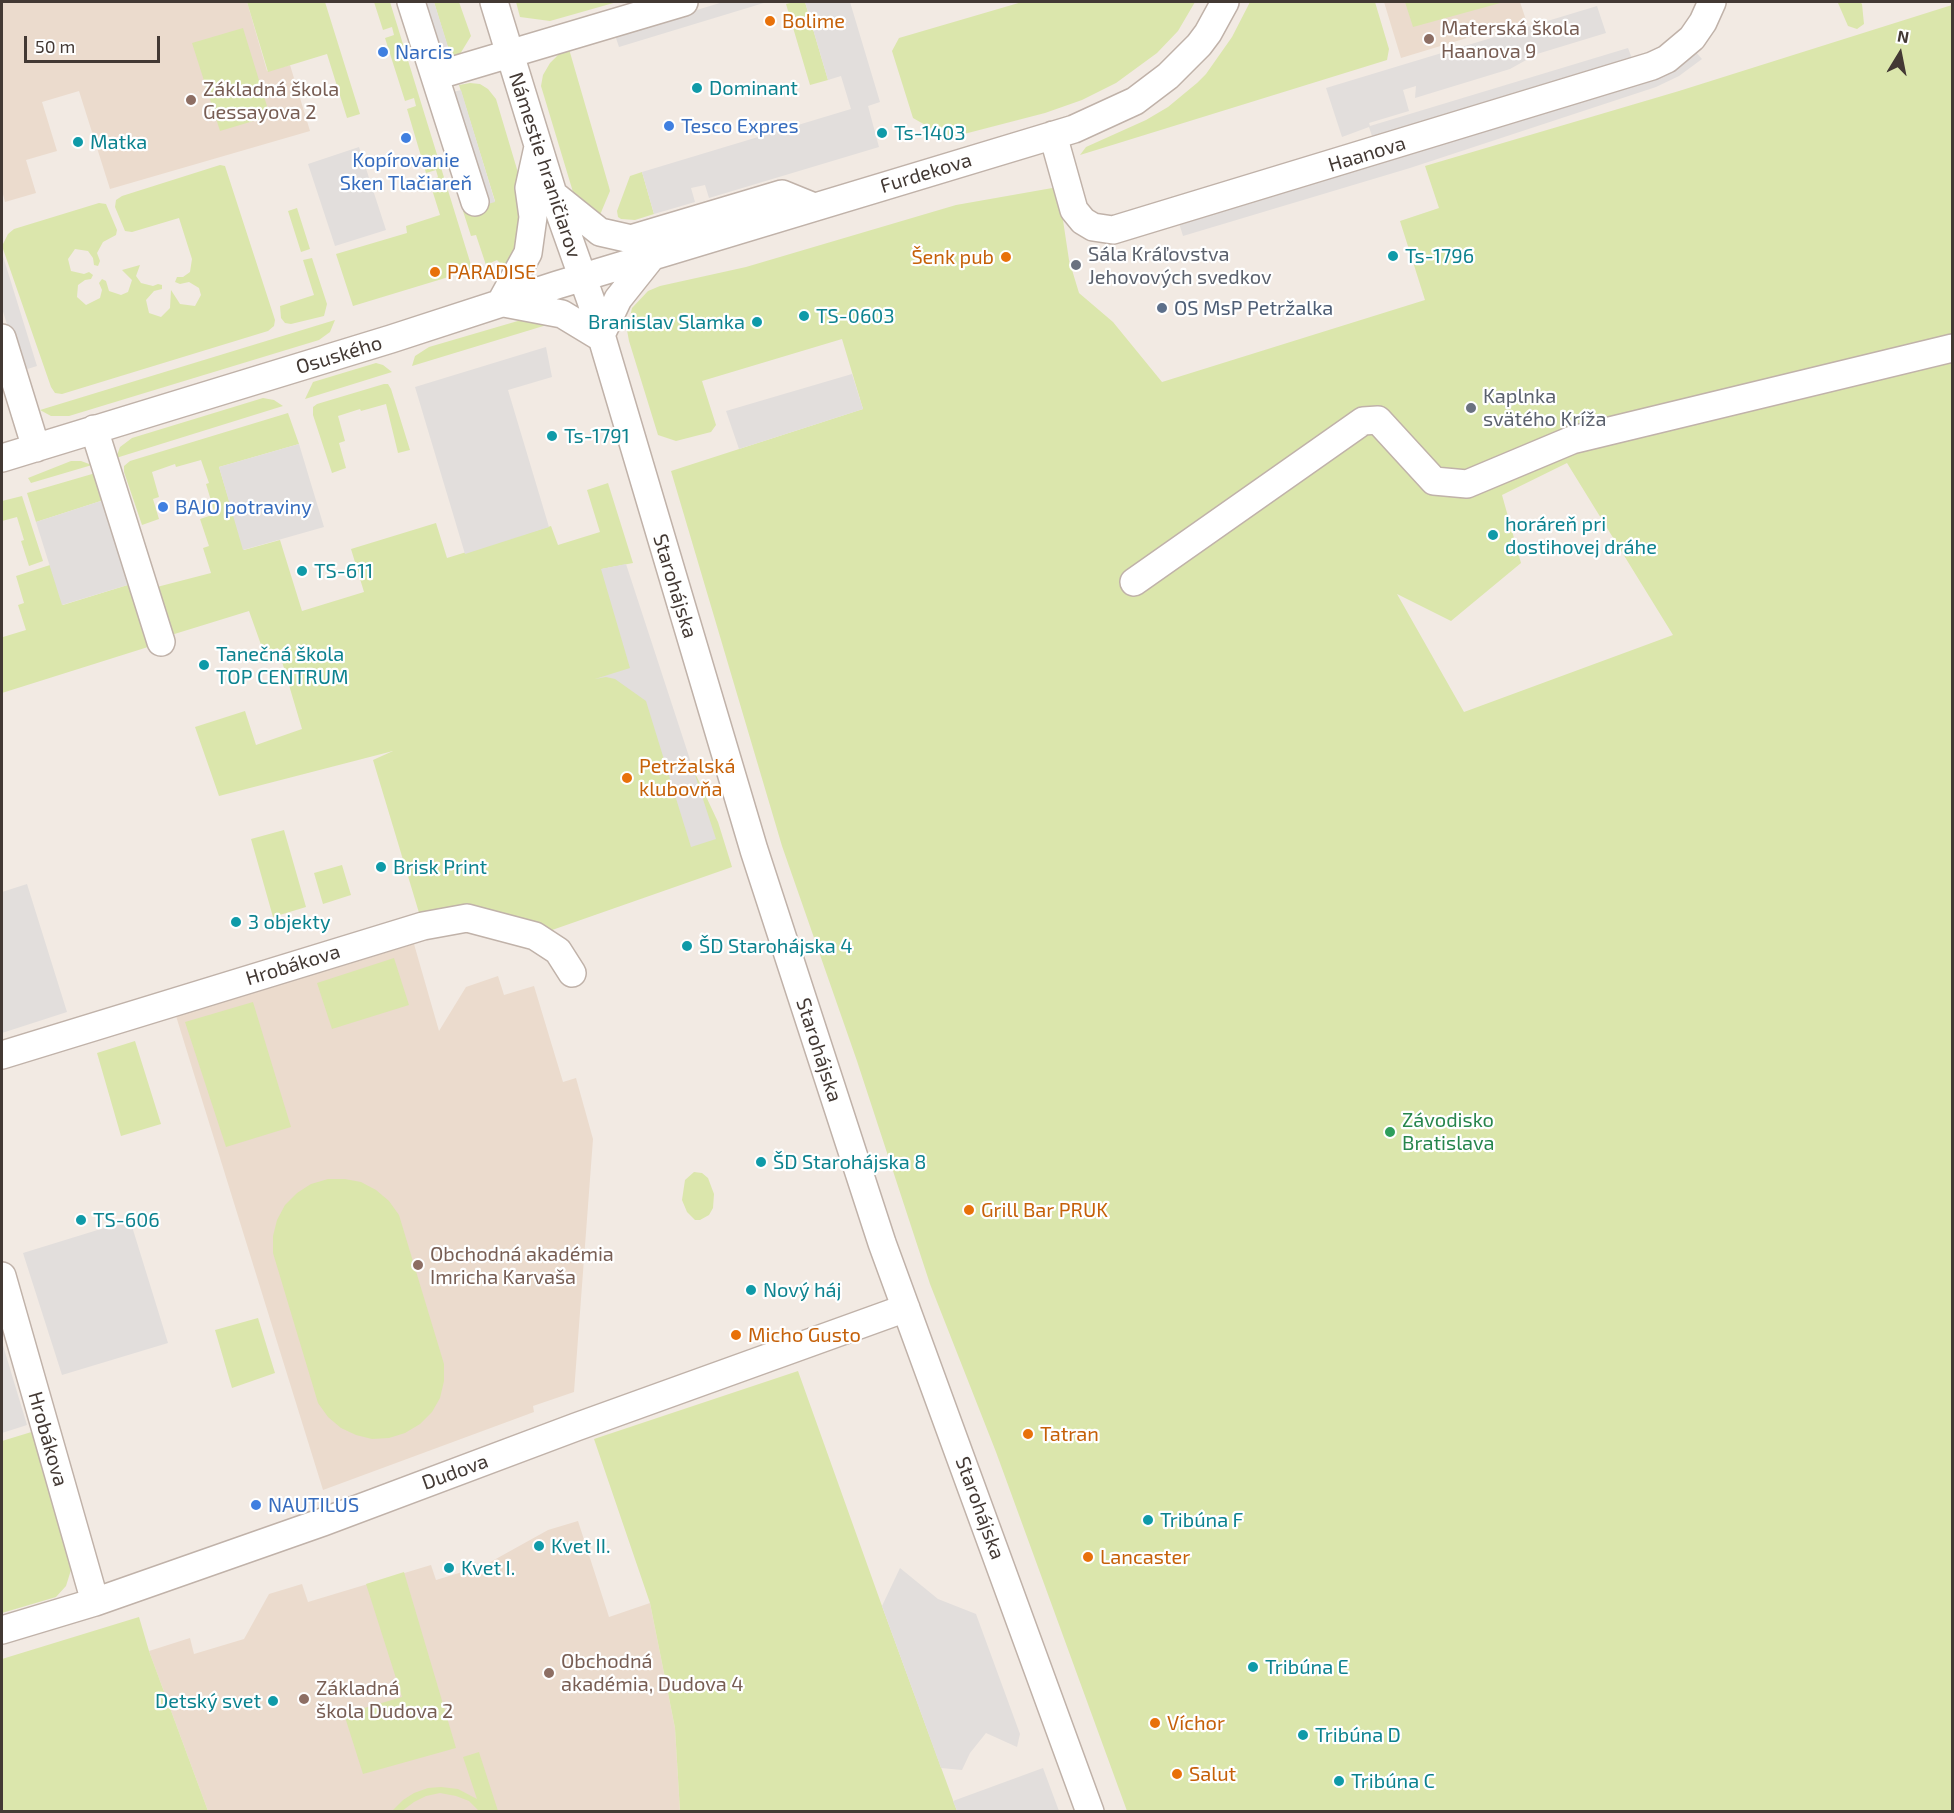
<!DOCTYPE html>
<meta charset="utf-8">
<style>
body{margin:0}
#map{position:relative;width:1954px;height:1813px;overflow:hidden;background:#f2eae3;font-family:"Exo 2",sans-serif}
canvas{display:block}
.frame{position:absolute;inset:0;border:3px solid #433934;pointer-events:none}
.north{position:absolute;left:1870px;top:24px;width:60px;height:60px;-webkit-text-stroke:4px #fff;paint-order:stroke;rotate:10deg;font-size:16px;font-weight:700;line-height:24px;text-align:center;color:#433934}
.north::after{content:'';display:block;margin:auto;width:21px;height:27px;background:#433934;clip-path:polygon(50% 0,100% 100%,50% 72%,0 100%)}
.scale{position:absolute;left:24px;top:36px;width:136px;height:27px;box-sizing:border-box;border:3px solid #433934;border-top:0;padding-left:8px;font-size:18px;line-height:21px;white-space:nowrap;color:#433934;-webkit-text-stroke:4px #fff;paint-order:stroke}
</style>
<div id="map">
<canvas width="1954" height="1813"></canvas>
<div class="frame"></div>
<div class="north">N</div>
<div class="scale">50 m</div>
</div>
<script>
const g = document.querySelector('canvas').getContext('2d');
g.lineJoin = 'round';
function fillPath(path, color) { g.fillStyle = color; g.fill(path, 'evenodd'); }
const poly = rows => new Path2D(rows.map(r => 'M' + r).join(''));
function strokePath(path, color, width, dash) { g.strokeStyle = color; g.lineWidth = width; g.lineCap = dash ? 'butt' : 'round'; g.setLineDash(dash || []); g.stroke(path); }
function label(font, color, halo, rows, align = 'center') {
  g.font = font + ' "Exo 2",sans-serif'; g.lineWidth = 4.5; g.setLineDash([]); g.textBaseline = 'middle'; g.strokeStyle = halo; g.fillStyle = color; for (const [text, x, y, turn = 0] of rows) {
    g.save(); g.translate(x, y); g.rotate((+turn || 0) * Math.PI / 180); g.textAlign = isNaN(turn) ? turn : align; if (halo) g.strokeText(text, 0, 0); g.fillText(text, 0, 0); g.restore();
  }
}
fillPath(poly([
 [2,2,247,2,267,71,290,65,310,131,110,189,79,91,42,102,57,151,26,160,36,193,5,202,2,190],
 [1384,2,1520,2,1526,20,1401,58],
 [414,944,439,1031,466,987,498,976,504,995,534,986,563,1082,576,1078,593,1139,574,1392,533,1406,534,1412,323,1490,176,1016],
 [578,1521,609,1617,650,1603,675,1728,680,1811,208,1811,149,1651,190,1638,194,1654,244,1639,269,1594,302,1584,308,1602,431,1565,436,1580,485,1565,548,1530]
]), '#ebdbcd');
fillPath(poly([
 [247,2,325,2,360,114,347,118,327,54,268,72],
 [374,2,390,2,471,265,470,270,465,272,353,306,336,254,407,233,406,226,440,215,429,180,438,177,436,170,426,173,407,109,416,106,414,98,405,101,385,38,394,35,392,27,383,30],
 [434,2,459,2,471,36,457,59,452,61],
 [516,2,617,2,550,21,520,17],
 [794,2,805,2,828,80,810,85,786,4],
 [1022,2,1195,2,1178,31,1157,53,1116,83,1082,100,1045,113,937,141,934,130,913,118,892,51,899,38],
 [1250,2,1375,2,1389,49,1387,60,1080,155,1086,147,1146,120,1168,107,1197,83,1206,74,1232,37],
 [1405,2,1504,2,1413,27],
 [1839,2,1860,2,1862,4,1864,24,1857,29,1848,26,1838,3],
 [1952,5,1952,1811,1127,1811,996,1452,930,1284,857,1061,782,846,671,471,863,409,842,339,702,381,716,425,711,432,676,441,658,435,629,341,627,330,632,308,648,291,660,286,746,267,956,205,1058,187,1069,260,1079,293,1113,322,1162,382,1425,300,1400,221,1439,208,1425,166,1679,91],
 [1567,463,1673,635,1464,712,1397,594,1451,621,1521,563,1502,495],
 [243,28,270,116,220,131,192,43],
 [569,49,609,187,610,191,597,222,582,208,573,192,541,86,543,75,550,63,559,54],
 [470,83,480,84,488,89,496,99,525,196,529,229,507,270,497,260,486,265,476,235,471,236,463,211,495,201,459,85],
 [220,165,225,166,275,320,274,326,268,331,62,394,55,393,51,387,2,246,8,234,14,229,99,203,106,204,117,230,116,235,103,242,97,253,100,261,98,266,94,265,93,258,88,251,75,249,68,259,71,271,84,274,89,272,93,275,91,279,85,280,78,285,77,297,86,305,100,298,102,290,99,283,102,279,106,281,109,291,121,295,128,292,132,280,122,270,140,265,136,276,141,283,153,286,158,284,162,285,162,289,154,291,146,300,149,313,161,317,170,308,171,290,180,304,195,306,201,295,199,288,189,282,180,284,175,282,177,277,183,277,190,272,192,259,179,218,132,232,125,231,115,207,116,200,122,196],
 [642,172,654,214,635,220,621,219,618,217,617,211,630,176],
 [297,208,310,249,301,252,288,211],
 [312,258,327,304,324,316,291,324,285,323,281,318,280,306,314,295,303,260],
 [528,318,550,324,412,366,415,356,429,347],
 [335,320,330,332,319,340,69,416,51,416,40,410],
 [376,363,383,365,392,372,305,399,313,382],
 [384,384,388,384,391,389,410,450,398,453,386,404,361,411,360,409,338,416,345,441,339,443,346,468,332,473,313,415,313,407,317,404],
 [263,398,274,400,283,406,116,458,120,447,132,438],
 [288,413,299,444,219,467,244,550,280,540,302,611,364,592,351,549,436,523,447,558,551,526,558,545,600,532,587,490,608,483,633,563,602,569,625,648,635,645,718,822,732,867,535,936,423,926,373,760,393,751,219,796,195,727,245,711,256,745,302,729,278,648,264,653,249,611,168,636,153,588,211,573,203,548,209,546,200,519,215,514,206,484,209,483,201,460,176,467,175,464,152,472,159,497,153,499,159,519,142,525,124,472,124,466,130,461],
 [71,461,81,461,92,465,31,483,28,478],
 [99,472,107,499,36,522,27,493],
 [22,496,43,561,29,566,21,541,24,540,17,517,2,521,2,501],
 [50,565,63,605,134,583,152,642,148,647,2,693,2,634,3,637,26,630,18,605,24,603,16,576],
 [284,830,306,907,273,917,251,839],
 [342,865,351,895,323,904,314,873],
 [394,958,409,1005,332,1029,317,983],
 [253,1002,291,1127,226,1147,185,1022],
 [135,1041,161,1124,121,1136,97,1053],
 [694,1172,702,1173,708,1178,714,1194,713,1208,709,1215,700,1220,695,1220,687,1212,682,1200,685,1180],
 [328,1179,345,1179,361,1182,376,1190,389,1201,399,1215,444,1364,444,1381,440,1398,432,1412,420,1424,405,1433,389,1438,372,1439,356,1435,341,1428,328,1417,318,1403,273,1253,273,1236,277,1220,285,1205,297,1193,311,1184],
 [258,1318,275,1373,232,1388,215,1330],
 [798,1371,882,1606,957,1811,680,1811,675,1728,650,1603,594,1439],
 [38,1430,75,1557,66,1586,56,1597,2,1613,2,1441],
 [404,1572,456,1748,363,1774,344,1714,402,1697,366,1584],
 [139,1617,149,1651,208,1811,2,1811,2,1659],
 [479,1752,498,1811,479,1811,469,1801,456,1796,440,1793,426,1796,414,1802,402,1811,392,1811,403,1800,414,1793,428,1788,441,1787,458,1789,477,1799,463,1757]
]), '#dbe6ac');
fillPath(poly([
 [400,2,438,96,461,90,495,202,463,211],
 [418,2,434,2,451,56,436,61],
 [723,2,767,2,619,47,615,35],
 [805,2,850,2,880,102,868,106,879,147,709,198,705,185,691,188,695,202,654,214,642,172,851,109,841,76,828,80],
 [1597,6,1606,33,1537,54,1510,69,1415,98,1416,86,1403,90,1409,111,1369,123,1370,126,1628,48,1633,61,1374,142,1369,127,1342,137,1326,88],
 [1693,49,1702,59,1679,76,1656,87,1410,168,1183,236,1179,223],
 [359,147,386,230,335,246,308,164],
 [2,253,37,366,21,371,2,308],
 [546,347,552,377,508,390,549,527,465,554,415,387],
 [852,374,863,409,739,449,726,411],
 [299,444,324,527,243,550,219,467],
 [107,499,134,583,62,605,36,522],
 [626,564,716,839,691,847,646,701,615,679,606,677,595,679,630,668,601,569],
 [27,884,67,1012,2,1033,2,892],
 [130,1220,168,1343,62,1375,23,1253],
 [2,1342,27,1425,2,1433],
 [900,1568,938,1599,976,1614,1020,1734,1017,1747,986,1733,970,1753,962,1770,941,1768,882,1606],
 [1043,1768,1059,1811,957,1811,953,1801]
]), '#e2dedc');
const minor = poly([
 [411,2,475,202],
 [494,2,553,194,591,301,754,850,882,1243,1090,1812],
 [435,76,684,2],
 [1053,135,1074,210,1083,221,1093,227,1113,230,1652,66,1667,59,1692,38,1703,22,1712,2],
 [554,195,600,232,631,239,782,194,814,207],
 [501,302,528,253,533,217,529,188,538,147],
 [504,303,562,314,600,337],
 [600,337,618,299,653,255],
 [2,338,36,448],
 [94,429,161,642],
 [2,458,391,339,557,285,1074,129,1135,101,1168,76,1199,45,1208,33,1225,2],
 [1134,582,1363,421,1378,420,1434,481,1467,484,1572,440,1952,348],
 [2,1055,423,926,467,918,535,936,558,951,572,973],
 [2,1276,95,1602],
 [2,1630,95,1602,323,1522,576,1427,906,1308]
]);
strokePath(minor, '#c0b2a9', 30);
strokePath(minor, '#fff', 27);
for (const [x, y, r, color] of [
 [770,21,6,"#e8710a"],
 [1429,39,6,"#8d6e63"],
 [383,52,6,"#3f7fe0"],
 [697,88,6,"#0f9aa8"],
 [191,100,6,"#8d6e63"],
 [669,126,6,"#3f7fe0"],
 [882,133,6,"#0f9aa8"],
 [406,138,6,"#3f7fe0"],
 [78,142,6,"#0f9aa8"],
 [1393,256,6,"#0f9aa8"],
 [1006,257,6,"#e8710a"],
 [1076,265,6,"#6b7280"],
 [435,272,6,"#e8710a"],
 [1162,308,6,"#5c6f8a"],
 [804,316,6,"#0f9aa8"],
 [757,322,6,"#0f9aa8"],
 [1471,408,6,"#6b7280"],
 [552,436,6,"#0f9aa8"],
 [163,507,6,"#3f7fe0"],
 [1493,535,6,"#0f9aa8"],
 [302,571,6,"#0f9aa8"],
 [204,665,6,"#0f9aa8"],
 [627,778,6,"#e8710a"],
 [381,867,6,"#0f9aa8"],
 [236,922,6,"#0f9aa8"],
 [687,946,6,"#0f9aa8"],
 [1390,1132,6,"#2e9e5b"],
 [761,1162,6,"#0f9aa8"],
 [969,1210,6,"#e8710a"],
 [81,1220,6,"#0f9aa8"],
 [418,1265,6,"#8d6e63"],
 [751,1290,6,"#0f9aa8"],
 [736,1335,6,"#e8710a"],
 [1028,1434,6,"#e8710a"],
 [256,1505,6,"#3f7fe0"],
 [1148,1520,6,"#0f9aa8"],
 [539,1546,6,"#0f9aa8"],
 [1088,1557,6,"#e8710a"],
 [449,1568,6,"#0f9aa8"],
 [1253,1667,6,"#0f9aa8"],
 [549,1673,6,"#8d6e63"],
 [304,1699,6,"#8d6e63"],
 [273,1701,6,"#0f9aa8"],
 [1155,1723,6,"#e8710a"],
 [1303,1735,6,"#0f9aa8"],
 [1177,1774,6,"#e8710a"],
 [1339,1781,6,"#0f9aa8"]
]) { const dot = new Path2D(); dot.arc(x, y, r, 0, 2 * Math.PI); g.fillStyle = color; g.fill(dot); strokePath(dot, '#fff', 2); }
label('20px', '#c56008', '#fff', [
 ["Bolime",782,21],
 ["Šenk pub",994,257,"right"],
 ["PARADISE",447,272],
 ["Petržalská",639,766],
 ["klubovňa",639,789],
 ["Grill Bar PRUK",981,1210],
 ["Micho Gusto",748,1335],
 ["Tatran",1040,1434],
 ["Lancaster",1100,1557],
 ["Víchor",1167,1723],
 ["Salut",1189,1774]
], 'left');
label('20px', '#785e54', '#fff', [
 ["Materská škola",1441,28],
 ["Haanova 9",1441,51],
 ["Základná škola",203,89],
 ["Gessayova 2",203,112],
 ["Obchodná akadémia",430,1254],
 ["Imricha Karvaša",430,1277],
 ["Obchodná",561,1661],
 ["akadémia, Dudova 4",561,1684],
 ["Základná",316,1688],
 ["škola Dudova 2",316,1711]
], 'left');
label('20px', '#366cbe', '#fff', [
 ["Narcis",395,52],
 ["Tesco Expres",681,126],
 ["Kopírovanie",406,160,"center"],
 ["Sken Tlačiareň",406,183,"center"],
 ["BAJO potraviny",175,507],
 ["NAUTILUS",268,1505]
], 'left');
label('20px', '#0d838f', '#fff', [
 ["Dominant",709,88],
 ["Ts-1403",894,133],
 ["Matka",90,142],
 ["Ts-1796",1405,256],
 ["TS-0603",816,316],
 ["Branislav Slamka",745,322,"right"],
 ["Ts-1791",564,436],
 ["horáreň pri",1505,524],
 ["dostihovej dráhe",1505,547],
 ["TS-611",314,571],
 ["Tanečná škola",216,654],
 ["TOP CENTRUM",216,677],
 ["Brisk Print",393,867],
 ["3 objekty",248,922],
 ["ŠD Starohájska 4",699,946],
 ["ŠD Starohájska 8",773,1162],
 ["TS-606",93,1220],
 ["Nový háj",763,1290],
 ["Tribúna F",1160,1520],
 ["Kvet II.",551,1546],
 ["Kvet I.",461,1568],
 ["Tribúna E",1265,1667],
 ["Detský svet",261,1701,"right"],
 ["Tribúna D",1315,1735],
 ["Tribúna C",1351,1781]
], 'left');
label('20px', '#433934', '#fff', [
 ["Haanova",1367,154,-17],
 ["Námestie hraničiarov",545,165,72],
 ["Furdekova",926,173,-17],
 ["Osuského",339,355,-17],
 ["Starohájska",675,586,73],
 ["Hrobákova",293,965,-17],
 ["Starohájska",819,1050,72],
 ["Hrobákova",48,1439,74],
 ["Dudova",455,1472,-20],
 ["Starohájska",980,1508,70]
]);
label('20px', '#5b616d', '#fff', [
 ["Sála Kráľovstva",1088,254],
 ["Jehovových svedkov",1088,277],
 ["Kaplnka",1483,396],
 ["svätého Kríža",1483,419]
], 'left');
label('20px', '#4e5e75', '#fff', [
 ["OS MsP Petržalka",1174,308]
], 'left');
label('20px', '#27864d', '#fff', [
 ["Závodisko",1402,1120],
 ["Bratislava",1402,1143]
], 'left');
</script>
